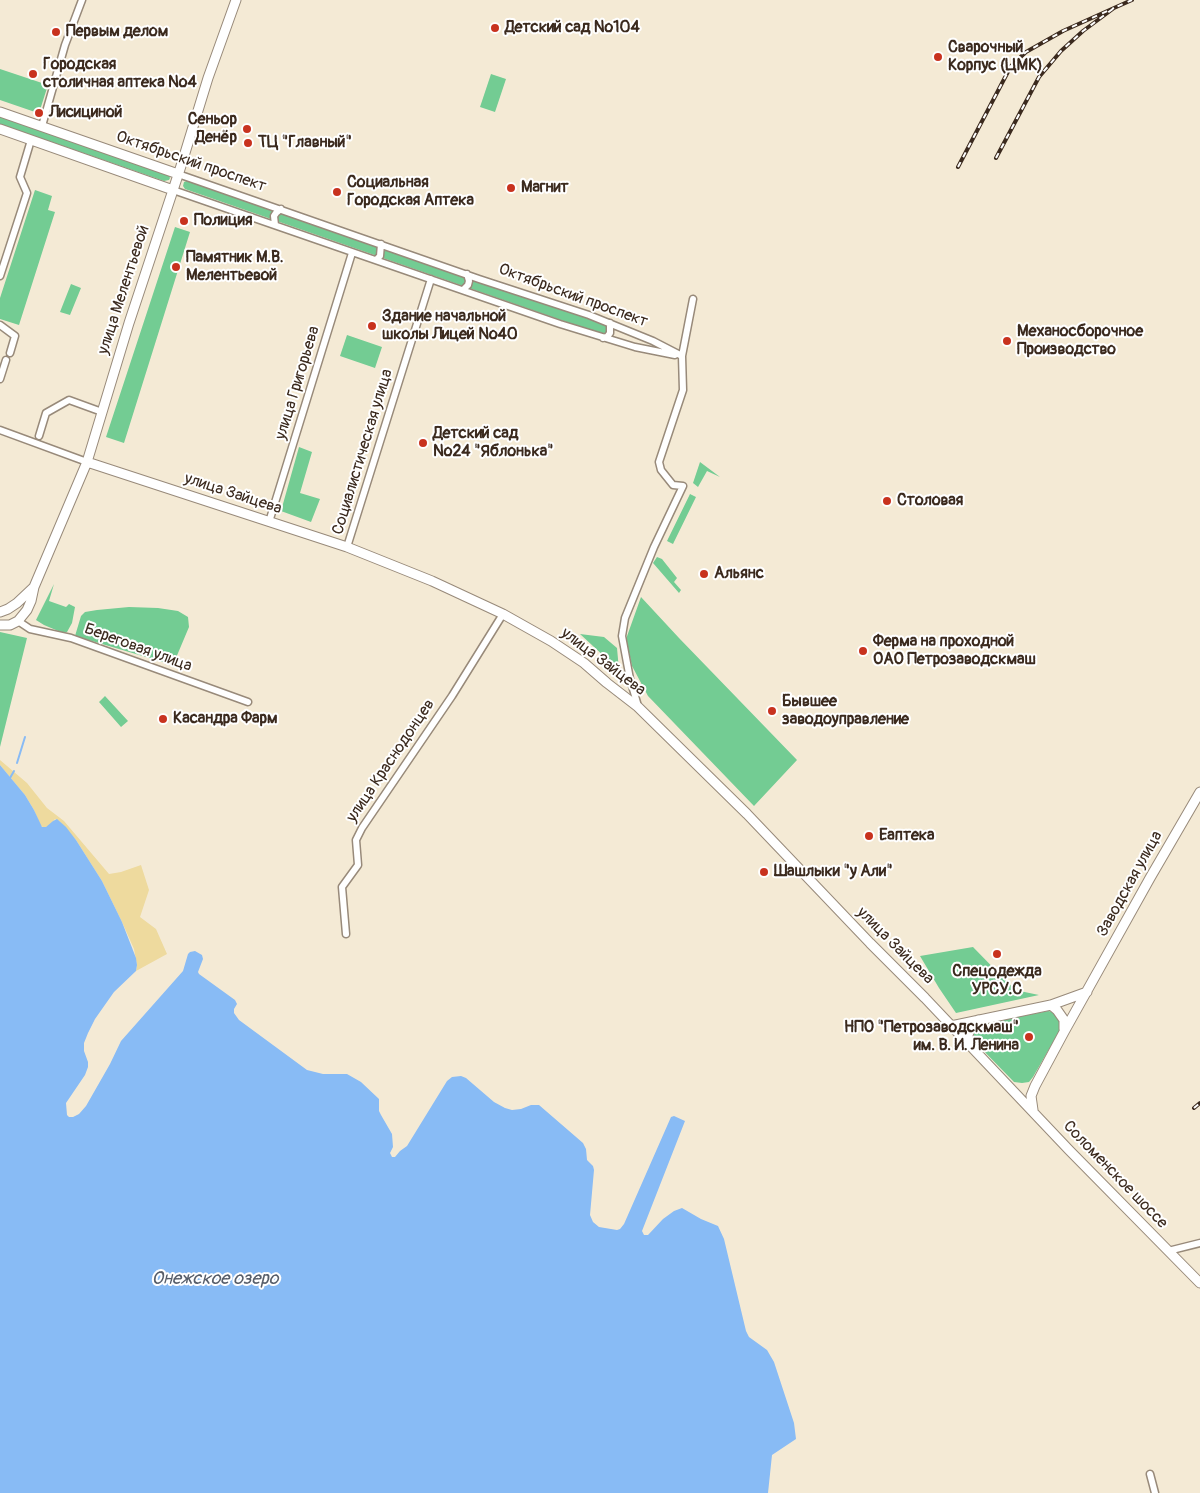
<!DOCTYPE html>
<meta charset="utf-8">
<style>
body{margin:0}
canvas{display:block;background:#f4ead5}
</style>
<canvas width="1200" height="1493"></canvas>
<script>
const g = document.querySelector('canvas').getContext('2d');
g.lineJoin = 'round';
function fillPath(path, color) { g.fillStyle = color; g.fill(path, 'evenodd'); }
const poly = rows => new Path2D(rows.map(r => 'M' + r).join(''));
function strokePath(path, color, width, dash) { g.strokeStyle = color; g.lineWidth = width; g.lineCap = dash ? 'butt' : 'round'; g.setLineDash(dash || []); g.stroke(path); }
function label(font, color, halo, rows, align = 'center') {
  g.font = font + ' Pangolin,sans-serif'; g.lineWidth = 4; g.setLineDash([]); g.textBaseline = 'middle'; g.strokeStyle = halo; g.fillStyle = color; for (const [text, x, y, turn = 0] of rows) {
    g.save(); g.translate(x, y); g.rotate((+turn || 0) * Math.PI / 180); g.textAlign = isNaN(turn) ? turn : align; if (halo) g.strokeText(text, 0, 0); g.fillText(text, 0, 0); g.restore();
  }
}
fillPath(poly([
 [0,69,48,85,40,110,36,109,35,112,0,100],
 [491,74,506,79,495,112,480,107],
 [0,115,168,173,170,178,169,180,164,181,0,124],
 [189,180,606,325,607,330,605,334,601,334,185,189,183,186,184,182],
 [35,190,52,196,48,210,55,212,19,325,0,319,0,298],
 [175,227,190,232,124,443,106,437],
 [71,284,81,288,70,315,60,312],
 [347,335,382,347,375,368,340,356],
 [299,447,312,452,300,493,320,499,311,522,281,511],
 [700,462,720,477,707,471,698,487,693,483],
 [690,494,696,497,673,544,667,541],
 [657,557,662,559,677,578,674,582,681,590,679,593,653,563],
 [54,584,49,601,66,607,69,604,75,607,72,623,67,632,63,633,44,625,36,620],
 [641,597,679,638,797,760,754,806,648,696,632,666,626,639],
 [129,607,158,608,178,611,188,617,189,627,173,665,75,636,81,616,85,612,97,610],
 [0,632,27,638,0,747],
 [580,634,604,637,617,648,619,670],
 [105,696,128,721,121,727,99,702],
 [973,947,1015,990,1039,995,956,1013,939,988,920,956],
 [1048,1011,1053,1012,1057,1015,1060,1022,1060,1030,1033,1077,1029,1082,1022,1083,1014,1082,974,1041,974,1032,977,1026,981,1024]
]), '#73cc93');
fillPath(poly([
 [0,760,27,783,47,808,64,821,109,874,121,872,141,865,149,890,140,917,156,929,167,954,136,971,137,965,134,949,122,922,102,881,76,840,59,821,55,819,49,826,44,828,40,825,34,810,25,795,0,765]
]), '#eeda9e');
fillPath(poly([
 [0,765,25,795,34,810,42,827,46,827,53,821,57,819,66,827,76,840,102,881,122,922,136,958,137,965,136,971,114,992,95,1019,88,1033,84,1043,84,1051,88,1062,88,1067,85,1075,66,1103,67,1115,69,1117,73,1117,79,1114,86,1106,110,1064,121,1041,183,971,188,954,190,952,195,951,202,955,203,959,198,972,199,974,235,1000,237,1004,234,1009,234,1013,239,1020,307,1070,323,1074,347,1074,361,1082,379,1099,379,1111,381,1115,392,1134,393,1147,390,1153,392,1157,395,1157,400,1151,407,1146,447,1081,452,1077,461,1076,466,1078,494,1102,505,1108,512,1110,521,1109,531,1105,539,1105,583,1143,586,1149,587,1160,593,1166,594,1170,590,1215,593,1222,599,1227,617,1230,620,1229,624,1224,671,1117,674,1116,685,1121,642,1231,644,1235,648,1235,663,1219,674,1211,682,1208,701,1219,718,1226,724,1239,746,1331,749,1337,767,1350,774,1362,794,1423,796,1439,772,1455,768,1493,0,1493]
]), '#88bbf5');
strokePath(poly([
 [17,763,25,737],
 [10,778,14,771]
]), '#88bbf5', 2);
const street = poly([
 [42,126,65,45,82,0],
 [178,174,479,279,589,315,653,341,682,356],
 [173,190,560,324,635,347,675,355],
 [275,225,274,216,276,213,281,209],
 [376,260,380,256,381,244],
 [0,276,27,193,20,177,31,140],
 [463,290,468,285,469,281,467,274],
 [0,325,15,336,10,353],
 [603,338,607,337,610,333,610,323],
 [0,379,6,360],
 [0,430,87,462],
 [39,436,46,413,69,400,102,412],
 [269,522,352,253],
 [347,547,431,279],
 [18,621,30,629,71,638,248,702],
 [638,706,630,679,622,636,625,618,654,547,683,486,673,485,661,470,659,462,683,390,682,356,693,299],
 [346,934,342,887,358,865,356,840,362,828,452,696,503,614],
 [1168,1251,1200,1243],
 [1150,1474,1155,1493]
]);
const secondary = poly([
 [0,112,178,174],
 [0,129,173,190],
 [87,462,347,547,432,581,503,614,551,641,584,663,607,683,638,707,747,814,870,943,925,998,1069,1150,1200,1283],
 [0,612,8,609,17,603,34,587],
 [0,625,10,625,18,621,27,610,31,601,34,587,87,462,129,323,181,166,208,78,236,0],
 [1051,1005,1057,1010,1064,1020,1064,1029],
 [951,1026,1051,1005,1087,992],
 [969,1044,968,1035,970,1029,978,1020],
 [1033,1110,1031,1096,1035,1086,1064,1032,1150,878,1200,792]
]);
strokePath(street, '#988a7a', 9);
strokePath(secondary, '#988a7a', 11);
strokePath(street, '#fff', 6);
strokePath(secondary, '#fff', 9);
const rail = poly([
 [996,158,1039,77,1061,51,1083,31,1114,8,1132,0],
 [958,167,1011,66,1026,52,1063,31,1114,8],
 [1194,1108,1200,1103]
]);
strokePath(rail, '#3b2a1e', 4);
strokePath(rail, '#fff', 2, [5.5]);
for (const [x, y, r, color] of [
 [495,28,5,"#c8321e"],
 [56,32,5,"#c8321e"],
 [938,57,5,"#c8321e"],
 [33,74,5,"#c8321e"],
 [39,113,5,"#c8321e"],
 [247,129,5,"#c8321e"],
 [248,143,5,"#c8321e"],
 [511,188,5,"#c8321e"],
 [337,192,5,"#c8321e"],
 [184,221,5,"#c8321e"],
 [176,267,5,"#c8321e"],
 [372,326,5,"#c8321e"],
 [1007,341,5,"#c8321e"],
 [423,443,5,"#c8321e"],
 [887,501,5,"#c8321e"],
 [704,574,5,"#c8321e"],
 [863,651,5,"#c8321e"],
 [772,711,5,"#c8321e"],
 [163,719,5,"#c8321e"],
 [869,836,5,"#c8321e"],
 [764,872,5,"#c8321e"],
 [997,954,5,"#c8321e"],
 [1029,1037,5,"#c8321e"]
]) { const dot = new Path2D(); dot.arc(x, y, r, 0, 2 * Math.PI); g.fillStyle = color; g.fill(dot); strokePath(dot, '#fff', 2); }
label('bold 16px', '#3b2a1e', '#fff', [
 ["Детский сад №104",505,28],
 ["Первым делом",66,32],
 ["Сварочный",948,48],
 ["Корпус (ЦМК)",948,66],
 ["Городская",43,65],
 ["столичная аптека №4",43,83],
 ["Лисициной",49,113],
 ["Сеньор",237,120,"right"],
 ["Денёр",237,138,"right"],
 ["ТЦ \"Главный\"",258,143],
 ["Социальная",347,183],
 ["Городская Аптека",347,201],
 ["Магнит",521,188],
 ["Полиция",194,221],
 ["Памятник М.В.",186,258],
 ["Мелентьевой",186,276],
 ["Здание начальной",382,317],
 ["школы Лицей №40",382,335],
 ["Механосборочное",1017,332],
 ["Производство",1017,350],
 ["Детский сад",433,434],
 ["№24 \"Яблонька\"",433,452],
 ["Столовая",897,501],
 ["Альянс",714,574],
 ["Ферма на проходной",873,642],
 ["ОАО Петрозаводскмаш",873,660],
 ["Бывшее",782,702],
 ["заводоуправление",782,720],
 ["Касандра Фарм",173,719],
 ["Еаптека",879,836],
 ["Шашлыки \"у Али\"",774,872],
 ["Спецодежда",997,972,"center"],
 ["УРСУ.С",997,990,"center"],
 ["НПО \"Петрозаводскмаш\"",1019,1028,"right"],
 ["им. В. И. Ленина",1019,1046,"right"]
], 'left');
label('16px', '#3b2a1e', '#fff', [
 ["Октябрьский проспект",191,162,19],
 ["улица Мелентьевой",124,290,-72],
 ["Октябрьский проспект",573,296,20],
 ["улица Григорьева",298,383,-73],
 ["Социалистическая улица",363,452,-73],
 ["улица Зайцева",233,494,18],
 ["Береговая улица",138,648,20],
 ["улица Зайцева",603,662,37],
 ["улица Краснодонцев",391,761,-56],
 ["Заводская улица",1130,884,-61],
 ["улица Зайцева",895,946,45],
 ["Соломенское шоссе",1115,1175,46]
]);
label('italic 18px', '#565d69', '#fff', [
 ["Онежское озеро",215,1279]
]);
</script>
